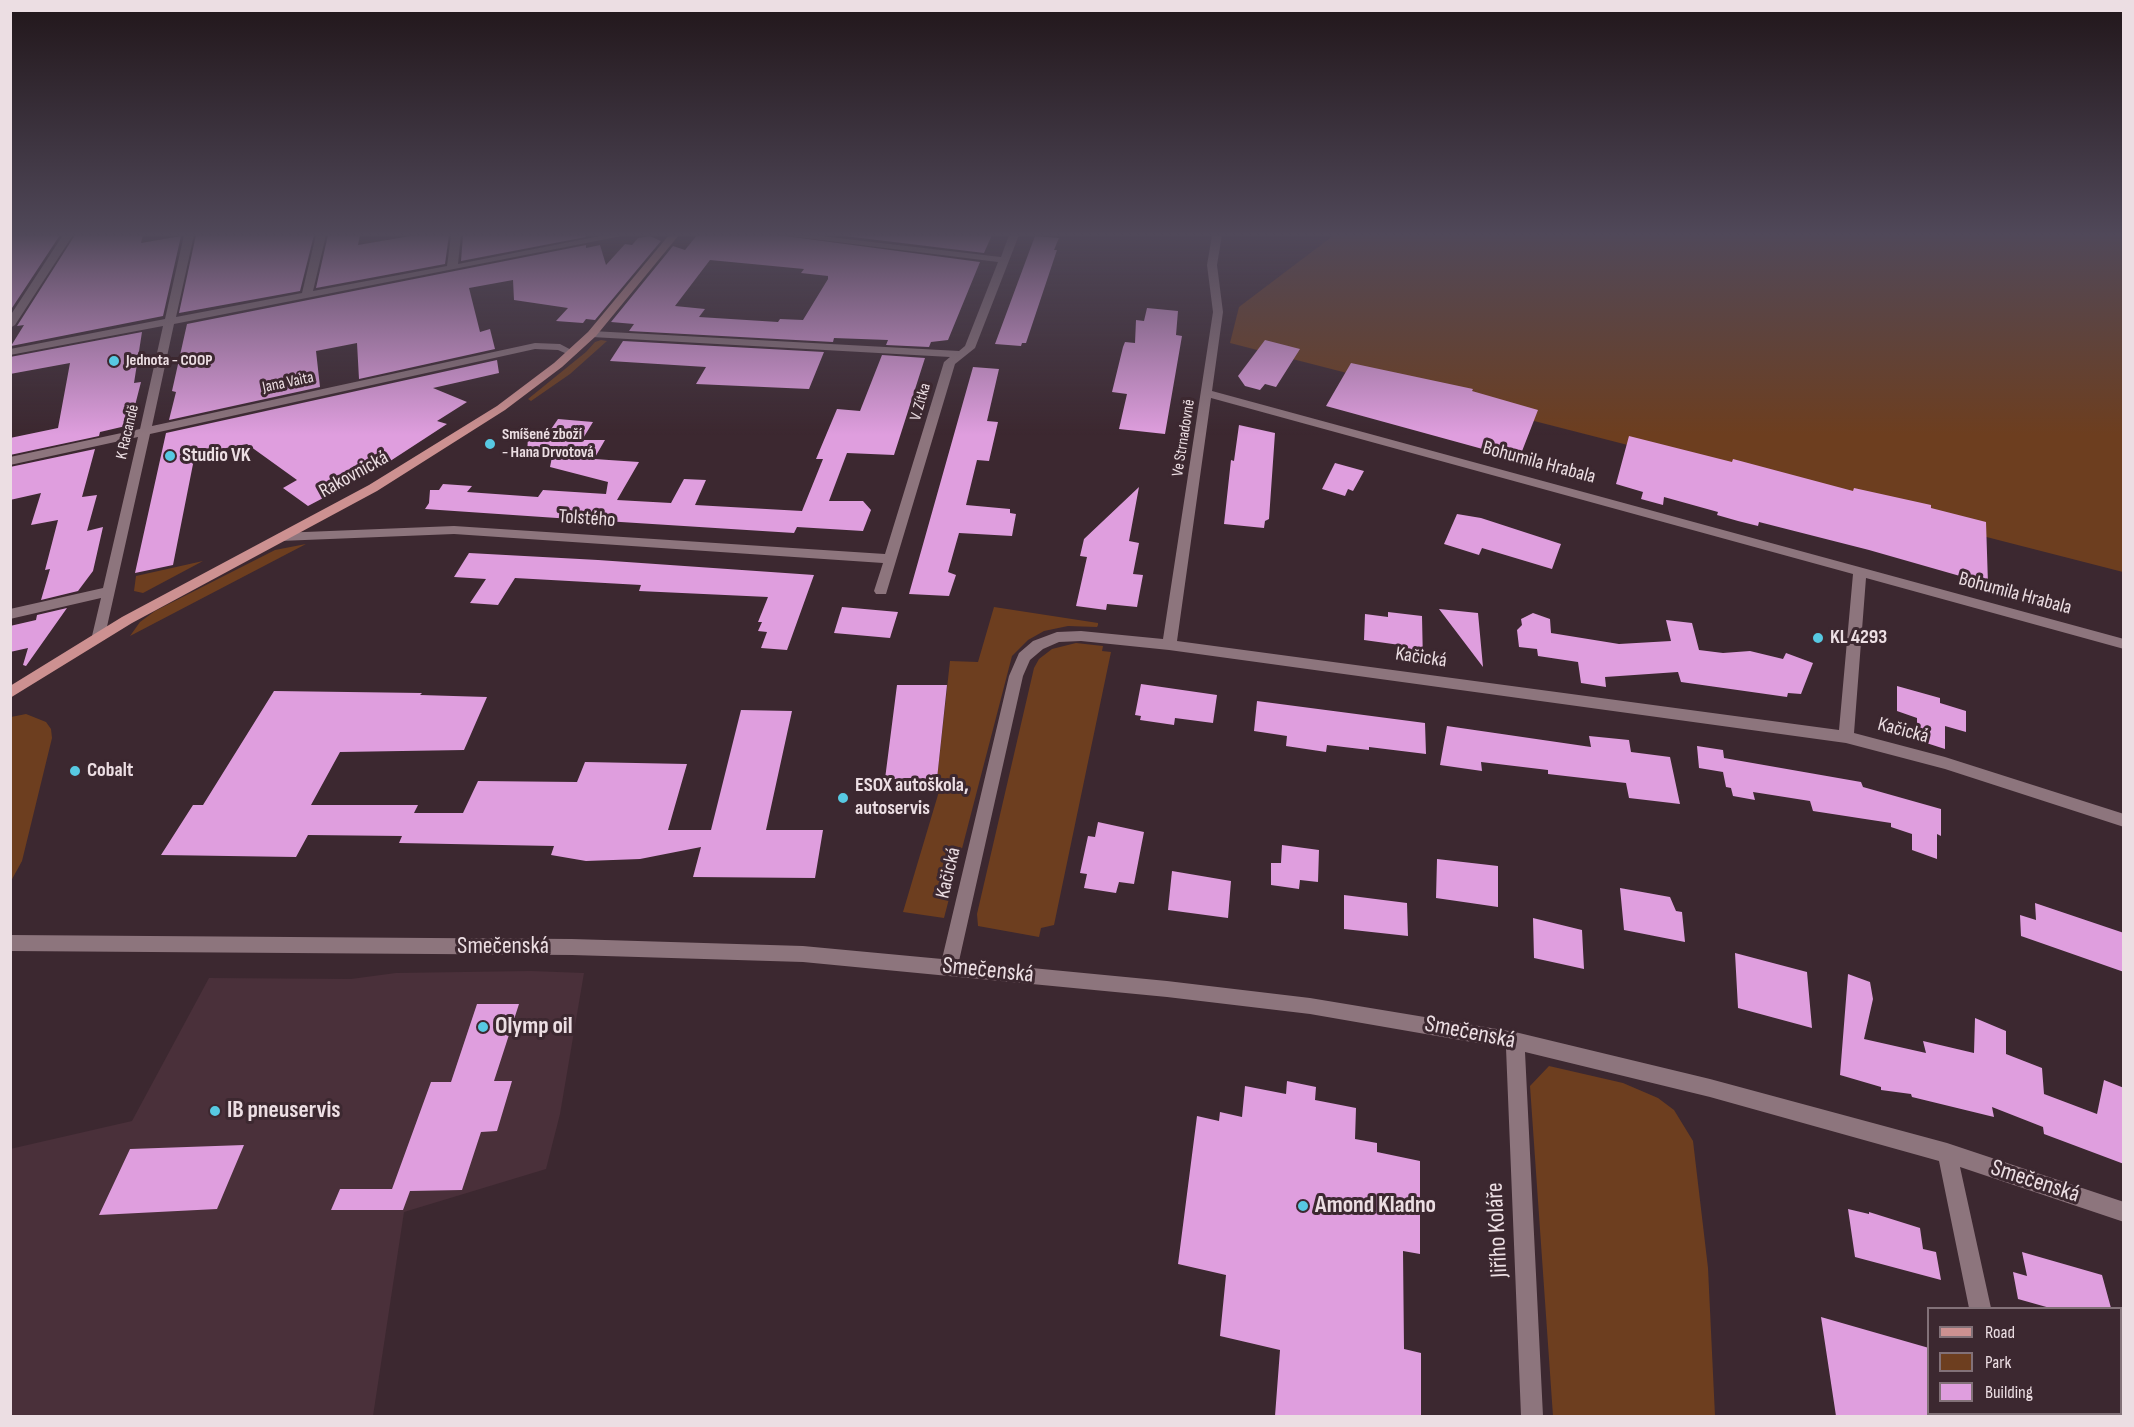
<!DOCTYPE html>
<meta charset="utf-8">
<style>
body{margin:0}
#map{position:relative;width:2134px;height:1427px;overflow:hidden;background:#3c2830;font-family:"Sofia Sans Condensed",sans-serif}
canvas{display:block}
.frame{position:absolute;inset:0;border:12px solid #ecdee3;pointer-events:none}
.legend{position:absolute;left:1927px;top:1307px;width:195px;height:108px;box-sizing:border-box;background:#3c2830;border:2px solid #827178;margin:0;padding:8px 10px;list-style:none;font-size:18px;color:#ecdee3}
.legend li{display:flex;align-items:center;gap:12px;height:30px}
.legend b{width:30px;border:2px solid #827178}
</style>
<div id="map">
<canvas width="2134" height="1427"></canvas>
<div class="frame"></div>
<ul class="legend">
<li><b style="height:8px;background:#cd9191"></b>Road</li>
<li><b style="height:16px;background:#6d3e1f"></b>Park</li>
<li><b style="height:16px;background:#df9ede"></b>Building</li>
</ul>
</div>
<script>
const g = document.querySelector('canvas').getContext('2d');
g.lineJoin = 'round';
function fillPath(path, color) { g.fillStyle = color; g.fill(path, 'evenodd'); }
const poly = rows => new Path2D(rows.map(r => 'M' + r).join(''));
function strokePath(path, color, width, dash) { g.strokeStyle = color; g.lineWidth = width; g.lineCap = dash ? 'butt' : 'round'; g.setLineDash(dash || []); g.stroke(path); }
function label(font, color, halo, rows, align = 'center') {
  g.font = font + ' "Sofia Sans Condensed",sans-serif'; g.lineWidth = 6; g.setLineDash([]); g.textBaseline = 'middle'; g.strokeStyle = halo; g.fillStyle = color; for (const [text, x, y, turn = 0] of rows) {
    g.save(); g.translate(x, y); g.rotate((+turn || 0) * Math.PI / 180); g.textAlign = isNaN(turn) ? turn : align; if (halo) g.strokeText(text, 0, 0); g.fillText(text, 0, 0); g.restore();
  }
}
fillPath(poly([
 [531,971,584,973,560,1114,546,1169,404,1212,373,1416,11,1416,10,1149,132,1121,209,978,351,979,396,973]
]), '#4a303a');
fillPath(poly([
 [1334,235,2123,235,2123,572,1230,343,1239,307],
 [601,340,607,341,570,374,531,401,528,399,586,352,595,342],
 [306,544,130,636,140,622,155,611,275,550],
 [203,561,143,593,134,591,136,576],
 [994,607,1098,623,1098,625,1097,627,1068,626,1044,631,1028,640,1012,656,944,918,903,912,943,778,937,779,950,661,978,662],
 [1076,643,1103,646,1102,651,1111,652,1054,925,1041,928,1039,937,978,926,977,914,1034,668,1039,659,1052,649],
 [26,714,46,722,51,729,52,738,22,861,11,881,11,717],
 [1549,1066,1623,1083,1658,1098,1674,1110,1693,1141,1708,1268,1715,1416,1553,1416,1530,1086]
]), '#6d3e1f');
fillPath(poly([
 [10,235,60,235,10,311],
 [75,235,143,235,141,243,181,236,163,316,11,346,24,325,17,326],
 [196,235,314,235,300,291,179,313],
 [328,235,360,235,358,245,416,235,449,235,445,264,316,288],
 [463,235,586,235,586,237,461,261],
 [697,235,778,235,980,262,948,340,931,342,929,347,886,345,888,340,834,338,833,342,629,331,634,324,611,322,673,246,685,250],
 [710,260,804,269,801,273,828,276,828,279,803,320,780,319,778,322,699,317,705,309,675,306],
 [836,235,992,235,984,253],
 [650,236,661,241,595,320,586,319,583,323,556,321,568,308,514,300,513,280,469,288,480,332,490,329,495,349,359,379,357,343,316,351,320,387,169,420,176,392,172,391,187,324,586,245,586,248,600,245,606,265,625,244,632,245,638,238],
 [1035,236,1059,238,1054,250,1057,250,1026,343,1022,343,1021,346,995,344],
 [1147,308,1178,311,1176,335,1182,336,1165,434,1119,429,1127,394,1112,392,1123,347,1125,342,1135,343,1136,320,1144,321],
 [142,332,134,383,141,382,130,425,100,432,99,436,10,455,10,438,58,428,70,363,10,374,10,357],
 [1265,340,1300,349,1276,387,1265,384,1260,390,1245,386,1238,376],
 [623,341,824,352,809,389,696,384,706,367,610,361],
 [882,355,925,358,894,455,847,453,829,501,863,501,871,510,863,531,797,527,794,533,605,521,603,525,601,521,425,509,429,503,430,490,439,490,443,484,472,486,467,492,538,497,543,490,606,494,608,482,550,467,552,457,527,454,528,437,545,438,558,419,593,422,582,440,605,440,594,459,639,462,617,500,671,503,684,479,706,480,695,505,802,511,823,459,816,459,837,409,860,411],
 [497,360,499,373,433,388,467,402,437,421,447,424,378,469,308,506,283,488,297,480,247,444,195,454,173,565,135,573,166,433],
 [1351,363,1473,389,1472,391,1538,410,1519,459,1326,406],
 [973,367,999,369,987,421,998,422,989,461,977,460,966,505,1010,509,1010,513,1016,514,1012,536,959,533,948,572,956,575,949,596,909,594],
 [1239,425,1275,433,1269,519,1265,521,1264,528,1224,524,1231,460,1234,461],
 [1629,436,1732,462,1733,459,1853,491,1854,488,1931,505,1931,508,1986,522,1988,584,1869,550,1759,522,1758,526,1738,521,1717,515,1718,512,1664,497,1663,505,1641,499,1643,492,1616,484],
 [95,449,82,497,97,495,87,531,103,527,93,571,78,591,41,600,50,569,45,570,58,520,31,525,41,493,10,500,10,467],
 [1335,463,1364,471,1353,491,1348,489,1345,496,1322,489],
 [1139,487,1129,541,1139,543,1133,574,1143,575,1137,607,1107,604,1106,610,1076,606,1087,557,1080,556,1084,539],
 [1457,514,1481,518,1561,544,1552,569,1482,548,1479,555,1444,544],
 [469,553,598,560,814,575,787,650,761,648,767,632,758,631,762,622,758,622,768,597,639,591,641,585,515,578,498,605,470,603,486,579,454,577],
 [842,607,898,612,890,638,834,633],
 [67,608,26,666,23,665,28,648,10,652,10,626,36,620,37,615],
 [1439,609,1478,613,1483,667],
 [1388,612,1422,616,1423,663,1400,661,1400,645,1364,640,1365,614,1388,617],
 [1533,613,1550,619,1551,633,1619,644,1671,641,1666,620,1692,623,1699,650,1723,653,1750,651,1783,659,1786,653,1813,663,1801,694,1788,693,1787,697,1681,682,1678,672,1605,677,1606,687,1581,683,1578,662,1538,656,1537,649,1519,647,1517,630,1522,625,1521,619],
 [1141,684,1217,695,1213,723,1175,718,1174,725,1140,720,1141,716,1135,715],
 [897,685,947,685,937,779,885,779],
 [1897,686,1940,698,1940,703,1966,711,1966,732,1945,726,1945,749,1917,740,1917,718,1897,711],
 [274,691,422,693,420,695,487,697,464,750,340,752,311,805,418,805,414,813,463,813,478,781,577,782,585,762,687,764,668,830,711,830,741,710,792,711,766,830,823,830,815,878,693,877,701,847,640,859,586,861,551,855,554,846,399,843,402,836,308,835,296,857,161,855,193,805,203,805],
 [1257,701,1425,723,1426,754,1369,747,1369,750,1327,745,1326,752,1286,746,1287,736,1254,731],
 [1447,726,1591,747,1589,736,1629,740,1631,752,1670,757,1680,804,1629,798,1626,783,1548,774,1548,770,1481,762,1482,771,1440,765],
 [1697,746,1723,750,1724,758,1861,782,1863,787,1941,809,1941,836,1937,834,1937,859,1912,850,1912,834,1891,827,1891,823,1813,811,1810,801,1753,792,1755,800,1733,796,1731,788,1726,787,1723,772,1699,768],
 [1098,822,1144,832,1134,884,1119,882,1116,893,1084,888,1087,874,1080,873,1088,836,1095,837],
 [1282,845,1319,850,1318,882,1300,880,1299,889,1271,885,1271,863,1281,863],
 [1437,859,1498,866,1498,907,1436,898],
 [1172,871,1231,881,1228,918,1168,910],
 [1620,888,1670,897,1676,911,1682,912,1685,942,1624,930],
 [1344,895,1407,903,1408,936,1344,929],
 [2035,903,2124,933,2124,972,2021,936,2020,915,2036,920],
 [1533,918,1582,930,1584,969,1534,958],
 [1735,953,1807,972,1812,1028,1738,1008],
 [1848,974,1870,982,1873,999,1864,1039,1926,1053,1923,1041,1974,1053,1975,1018,2006,1031,2006,1054,2042,1068,2044,1094,2097,1114,2104,1080,2124,1088,2124,1164,2044,1134,2043,1127,1992,1107,1994,1117,1912,1097,1911,1094,1881,1090,1881,1087,1840,1075],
 [477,1004,519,1004,494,1081,512,1081,497,1131,481,1132,462,1190,410,1191,403,1210,331,1210,340,1189,392,1189,431,1082,451,1082],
 [1287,1081,1316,1087,1315,1100,1356,1108,1355,1139,1377,1143,1377,1152,1420,1161,1420,1254,1403,1251,1404,1349,1421,1353,1421,1416,1275,1416,1280,1350,1220,1336,1226,1275,1178,1264,1197,1116,1219,1121,1220,1112,1242,1117,1245,1086,1286,1094],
 [244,1145,217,1209,99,1215,130,1149],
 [1848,1209,1869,1214,1869,1212,1920,1228,1923,1249,1936,1252,1941,1280,1855,1257],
 [2022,1252,2102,1275,2111,1308,2050,1308,2018,1299,2013,1272,2027,1276],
 [1821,1317,1929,1348,1929,1416,1836,1416]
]), '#df9ede');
fillPath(poly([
 [63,235,73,235,15,325,10,328,10,316,63,235],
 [184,235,194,235,176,317,302,293,316,235,326,235,313,291,447,266,451,235,461,235,458,264,605,235,627,235,174,324,152,426,535,343,560,344,577,353,572,356,558,350,535,349,150,434,104,640,94,640,92,636,101,598,10,619,10,609,103,588,138,437,10,465,10,457,140,429,163,326,10,355,10,349,165,319,184,235],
 [780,235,813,235,1001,257,1009,235,1019,235,975,348,955,364,886,594,876,594,874,591,883,563,454,534,280,541,273,537,280,533,454,526,885,554,944,362,950,357,592,337,587,334,592,331,959,351,965,346,998,262,780,235],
 [1212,235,1222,235,1217,265,1223,312,1212,391,2124,639,2124,649,1866,578,1854,733,1945,757,2124,814,2124,827,1945,769,1846,743,1169,650,1081,641,1059,642,1043,649,1030,660,1023,676,959,961,1167,981,1310,998,1515,1032,1710,1079,1947,1143,2124,1202,2124,1222,1960,1167,1991,1308,1969,1308,1939,1161,1710,1097,1525,1052,1543,1416,1521,1416,1506,1048,1310,1014,1167,997,803,962,572,955,10,951,10,935,572,939,803,946,942,959,1009,676,1019,653,1033,641,1057,632,1081,631,1163,639,1213,312,1207,265,1212,235],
 [1211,398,1853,574,1839,730,1177,641,1211,398],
 [1998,1414,2020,1414,2021,1416,1999,1416,1998,1414]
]), '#8d757d');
fillPath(poly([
 [669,235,679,235,596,336,562,367,505,410,377,491,132,623,10,698,10,686,122,617,369,485,497,406,554,363,588,332,669,235]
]), '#cd9191');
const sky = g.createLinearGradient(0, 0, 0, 435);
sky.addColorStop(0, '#21161a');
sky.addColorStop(0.54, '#504859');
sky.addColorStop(1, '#50485900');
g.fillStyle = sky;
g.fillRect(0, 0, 2134, 435);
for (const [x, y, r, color] of [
 [114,361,6,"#57c9e2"],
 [490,444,6,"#57c9e2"],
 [170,456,6,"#57c9e2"],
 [1818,638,6,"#57c9e2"],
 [75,771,6,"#57c9e2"],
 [843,798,6,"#57c9e2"],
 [483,1027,6,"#57c9e2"],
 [215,1111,6,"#57c9e2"],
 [1303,1206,6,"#57c9e2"]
]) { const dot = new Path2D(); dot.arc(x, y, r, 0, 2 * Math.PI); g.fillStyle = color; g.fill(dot); strokePath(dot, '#3c2830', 2); }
label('bold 16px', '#ecdee3', '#3c2830', [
 ["Jednota - COOP",126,361],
 ["Smíšené zboží",502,435],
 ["- Hana Drvotová",502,453]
], 'left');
label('16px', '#ecdee3', '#3c2830', [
 ["Jana Vaita",288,383,-12],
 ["V. Zítka",921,402,-74],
 ["K Racandě",128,432,-77],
 ["Ve Strnadovně",1184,438,-81]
]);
label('bold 20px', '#ecdee3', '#3c2830', [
 ["Studio VK",182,456],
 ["KL 4293",1830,638],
 ["Cobalt",87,771],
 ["ESOX autoškola,",855,786],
 ["autoservis",855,809]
], 'left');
label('20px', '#ecdee3', '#3c2830', [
 ["Bohumila Hrabala",1539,463,15],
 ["Rakovnická",354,475,-29],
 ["Tolstého",587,519,4],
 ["Bohumila Hrabala",2015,594,15],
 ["Kačická",1421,658,8],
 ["Kačická",1903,731,15],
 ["Kačická",949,873,-77]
]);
label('24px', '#ecdee3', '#3c2830', [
 ["Smečenská",503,947],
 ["Smečenská",988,971,6],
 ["Smečenská",1470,1033,11],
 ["Smečenská",2035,1182,18],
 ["Jiřího Koláře",1498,1230,-93]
]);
label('bold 24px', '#ecdee3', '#3c2830', [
 ["Olymp oil",495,1027],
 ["IB pneuservis",227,1111],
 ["Amond Kladno",1315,1206]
], 'left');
</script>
